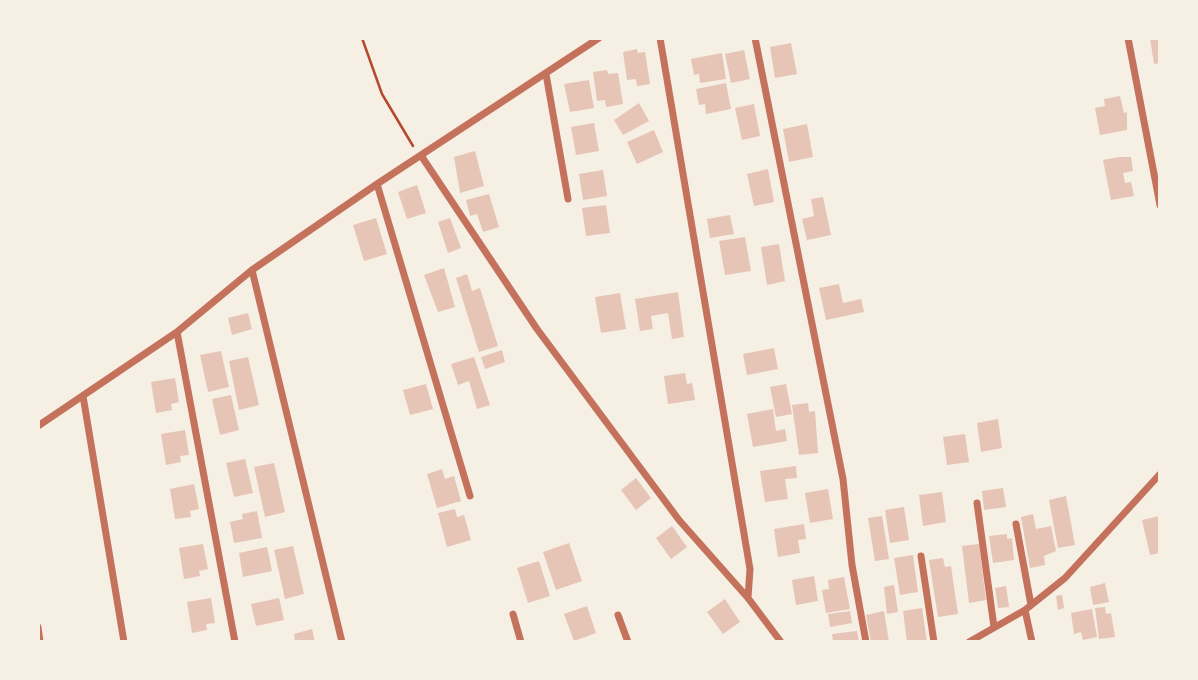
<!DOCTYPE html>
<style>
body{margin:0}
#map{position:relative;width:1198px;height:680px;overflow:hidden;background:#f6efe4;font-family:Karla,sans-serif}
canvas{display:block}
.frame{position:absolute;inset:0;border:40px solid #f6efe4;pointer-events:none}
</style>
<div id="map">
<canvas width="1198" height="680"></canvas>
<div class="frame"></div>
</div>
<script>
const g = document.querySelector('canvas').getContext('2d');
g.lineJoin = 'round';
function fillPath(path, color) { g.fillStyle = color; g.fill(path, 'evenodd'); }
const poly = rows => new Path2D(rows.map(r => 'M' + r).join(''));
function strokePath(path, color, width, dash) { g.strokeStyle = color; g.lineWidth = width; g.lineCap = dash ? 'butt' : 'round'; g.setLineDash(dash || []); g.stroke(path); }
fillPath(poly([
 [1150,38,1160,38,1160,63,1154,64],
 [791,43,797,74,775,78,770,47],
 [637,49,638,53,645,52,650,84,637,86,636,79,627,80,623,52],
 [744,50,750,79,731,83,725,54],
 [722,53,726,79,700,83,699,74,694,75,691,59],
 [607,70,608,74,618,73,623,104,606,107,605,100,597,101,593,72],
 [589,80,594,108,570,112,564,84],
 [726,83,731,109,706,114,705,104,699,105,696,89],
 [1120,96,1124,113,1127,112,1127,130,1100,135,1095,108,1105,106,1104,99],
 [639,103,649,121,623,135,614,120],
 [754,104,760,136,742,140,735,108],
 [594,123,599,151,576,155,571,127],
 [807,124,813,157,789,162,783,129],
 [654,130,663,152,637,164,627,142],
 [475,151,484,186,460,193,454,157],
 [1119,157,1131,157,1133,171,1123,173,1125,183,1131,182,1134,196,1111,200,1103,160],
 [768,169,774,202,754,206,747,174],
 [603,170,607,196,583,200,579,174],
 [417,185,426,213,407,219,398,192],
 [489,194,499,227,483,232,477,214,470,216,466,200],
 [823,197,831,235,807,240,802,219,814,216,811,199],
 [606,205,610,233,586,236,582,208],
 [730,215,734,234,710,238,707,219],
 [376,218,387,254,364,261,353,225],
 [450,218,461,248,448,253,438,222],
 [745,237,751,271,725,275,719,241],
 [779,244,785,281,767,285,761,247],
 [444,268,455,307,438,312,424,275],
 [467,274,472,291,480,288,498,346,479,352,456,278],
 [839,284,843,303,861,299,864,312,826,320,819,288],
 [678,292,684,337,672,339,668,313,651,316,653,329,640,331,635,299],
 [620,293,626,329,601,333,595,297],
 [248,313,252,329,232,335,228,318],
 [774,348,778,369,747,375,743,354],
 [502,350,505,362,485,369,481,357],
 [221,351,229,387,208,392,200,355],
 [248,357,259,405,239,410,229,361],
 [474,357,490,405,477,409,469,381,458,385,451,364],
 [685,373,687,384,692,383,695,400,668,404,664,376],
 [175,378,179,402,171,404,172,410,156,413,151,382],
 [426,384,433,409,410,415,403,390],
 [786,384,792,414,776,417,770,387],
 [231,395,239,430,220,435,212,399],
 [808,403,809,412,815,411,818,453,799,455,792,405],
 [773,409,776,431,785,429,787,441,753,447,747,414],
 [998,419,1002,448,981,452,977,423],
 [185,430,189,455,180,456,181,462,166,465,161,434],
 [965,434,969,462,947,465,943,437],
 [245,459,253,493,234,497,226,463],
 [274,463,285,512,265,517,254,467],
 [796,466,797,478,785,479,788,499,765,502,760,471],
 [442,469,445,479,454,476,461,501,437,508,427,474],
 [636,478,651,498,636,510,621,490],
 [194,484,199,509,190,511,191,517,175,519,170,489],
 [1003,488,1006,507,984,510,982,491],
 [828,489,833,519,810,523,805,493],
 [942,492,946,522,923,526,919,495],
 [1066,496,1075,545,1058,548,1049,500],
 [904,507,909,540,890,543,885,510],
 [455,509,457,517,464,515,471,540,447,547,438,513],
 [257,511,262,538,234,543,230,522,243,519,242,514],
 [1033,514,1036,529,1051,526,1056,551,1044,556,1045,565,1030,568,1021,517],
 [882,516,889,559,875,561,868,518],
 [1160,516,1160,553,1150,555,1142,520],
 [804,524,806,539,798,540,800,553,778,557,774,529],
 [672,526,687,547,671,559,656,538],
 [1007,534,1007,539,1012,538,1014,560,993,563,989,536],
 [569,543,582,581,556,590,543,552],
 [203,544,208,569,199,571,200,576,184,579,179,548],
 [979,544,986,600,969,603,962,546],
 [293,546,304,594,285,599,274,550],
 [267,547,272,571,243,577,239,553],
 [913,555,918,592,900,595,894,558],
 [943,558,945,567,951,566,958,614,938,617,929,560],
 [539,561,550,596,528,603,517,568],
 [814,576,818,601,796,605,792,580],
 [844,577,850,609,826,613,822,590,829,589,828,580],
 [1105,583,1109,602,1093,605,1090,587],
 [894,585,898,612,887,614,884,587],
 [1006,586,1009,607,998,608,995,588],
 [1062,595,1064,608,1058,610,1056,596],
 [211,598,215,623,206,624,207,630,192,633,187,602],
 [279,598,284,620,256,626,251,604],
 [725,599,740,622,723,634,707,612],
 [587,606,596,633,574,641,564,614],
 [1105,607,1106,614,1111,613,1115,637,1099,639,1095,608],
 [922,608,927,642,907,642,903,611],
 [1092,609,1097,637,1083,640,1081,632,1074,634,1071,613],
 [850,611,852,623,830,627,828,614],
 [884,611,889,642,871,642,866,615],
 [312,629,315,642,295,642,294,634],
 [857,631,859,642,833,642,832,634]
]), '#e6c5b7');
strokePath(poly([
 [362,38,382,94,413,146]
]), '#b5482f', 2.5);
strokePath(poly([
 [660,38,750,569,748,598],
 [755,38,843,479,852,565,866,642],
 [1128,38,1160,205],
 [546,74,568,199],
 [422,157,537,329,679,520,748,598,781,642],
 [377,184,470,496],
 [252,270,342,642],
 [177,332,235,642],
 [83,396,124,642],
 [38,426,177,332,252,270,377,184,599,38],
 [977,503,994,627],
 [1016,524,1031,605],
 [921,556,934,642],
 [1025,610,1032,642],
 [513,614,521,642],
 [618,615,628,642],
 [38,627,40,642],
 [969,642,1025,610,1065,578,1160,474]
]), '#c5725c', 7);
</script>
